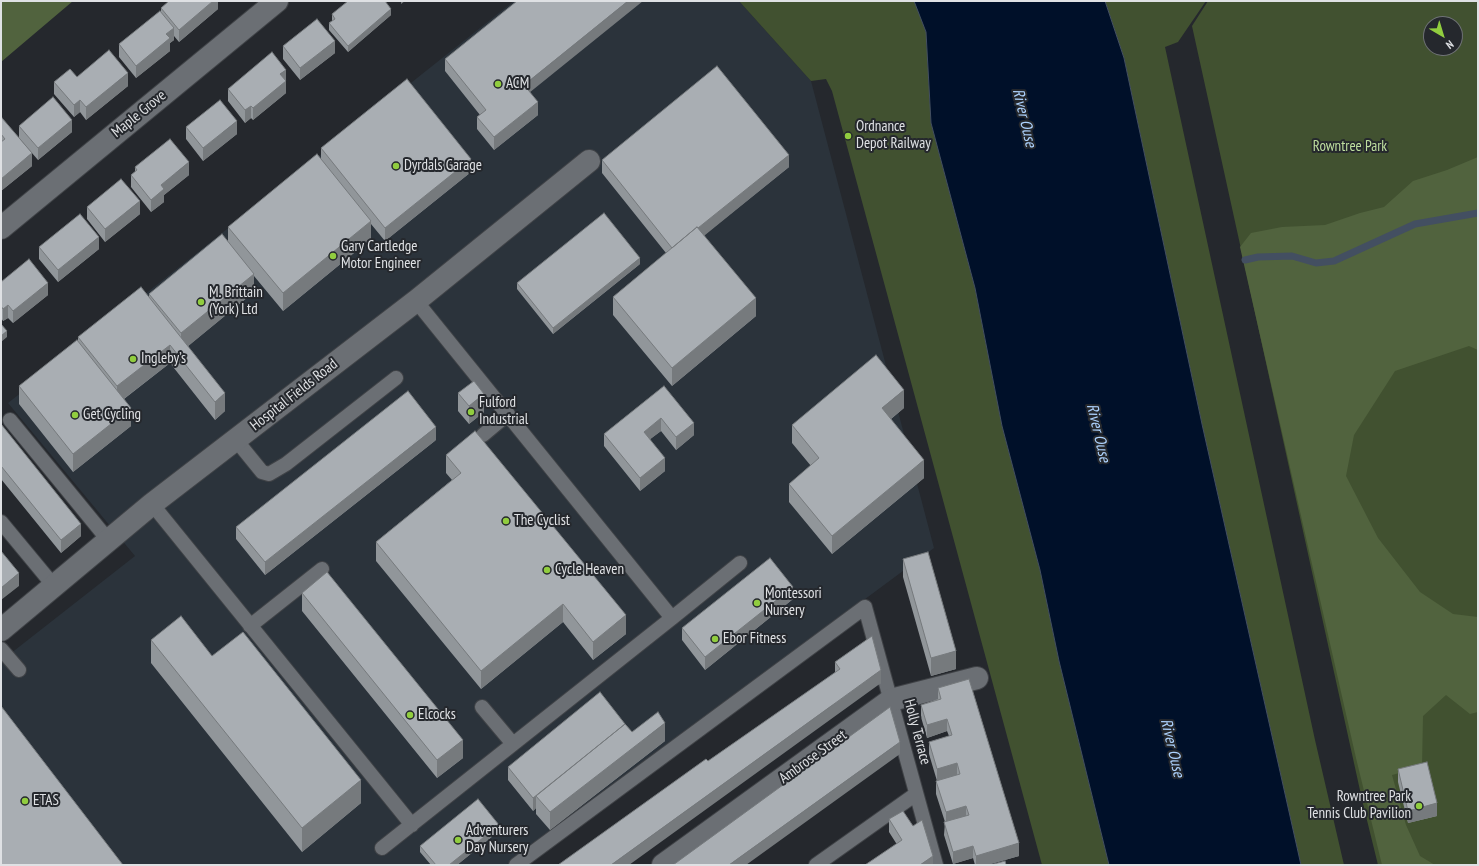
<!DOCTYPE html>
<meta charset="utf-8">
<style>
body{margin:0}
#map{position:relative;width:1479px;height:866px;overflow:hidden;background:#25282d;font-family:"PT Sans Narrow",sans-serif}
canvas{display:block}
.frame{position:absolute;inset:0;border:2px solid #dfe1e4;pointer-events:none}
.north{position:absolute;left:1423px;top:16px;width:40px;height:40px;box-sizing:border-box;background:#25282d;border:1px solid #6f7276;border-radius:50%;rotate:142deg;font-size:11px;font-weight:700;line-height:16px;text-align:center;color:#dfe1e4}
.north::after{content:'';display:block;margin:auto;width:14px;height:18px;background:#91cd3f;clip-path:polygon(50% 0,100% 100%,50% 72%,0 100%)}
</style>
<div id="map">
<canvas width="1479" height="866"></canvas>
<div class="frame"></div>
<div class="north">N</div>
</div>
<script>
const g = document.querySelector('canvas').getContext('2d');
g.lineJoin = 'round';
function fillPath(path, color) { g.fillStyle = color; g.fill(path, 'evenodd'); }
const poly = rows => new Path2D(rows.map(r => 'M' + r).join(''));
function strokePath(path, color, width, dash) { g.strokeStyle = color; g.lineWidth = width; g.lineCap = dash ? 'butt' : 'round'; g.setLineDash(dash || []); g.stroke(path); }
function label(font, color, halo, rows, align = 'center') {
  g.font = font + ' "PT Sans Narrow",sans-serif'; g.lineWidth = 4; g.setLineDash([]); g.textBaseline = 'middle'; g.strokeStyle = halo; g.fillStyle = color; for (const [text, x, y, turn = 0] of rows) {
    g.save(); g.translate(x, y); g.rotate((+turn || 0) * Math.PI / 180); g.textAlign = isNaN(turn) ? turn : align; if (halo) g.strokeText(text, 0, 0); g.fillText(text, 0, 0); g.restore();
  }
}
fillPath(poly([
 [514,1,739,1,811,81,934,548,506,865,1,865,1,661,135,556,8,403]
]), '#2b333b');
fillPath(poly([
 [739,1,915,1,926,32,931,123,975,288,1002,426,1040,570,1059,661,1109,865,1042,865,832,91,826,79,811,81],
 [1105,1,1206,1,1178,42,1165,47,1315,740,1344,865,1301,865,1202,424,1124,58],
 [1208,1,1478,1,1478,865,1378,865,1363,804,1192,26],
 [1431,24,1455,24,1455,48,1431,48]
]), '#415130');
fillPath(poly([
 [1,1,73,1,1,62],
 [1478,157,1478,350,1469,346,1395,371,1354,435,1346,476,1378,538,1420,592,1453,614,1478,617,1478,712,1470,714,1446,695,1423,716,1422,767,1392,775,1406,825,1420,856,1435,865,1382,865,1356,758,1240,247,1251,233,1282,227,1325,225,1360,213,1384,207,1413,181,1447,170]
]), '#51633e');
const water = poly([
 [914,1,1105,1,1124,58,1202,424,1301,865,1109,865,1059,661,1040,570,1002,426,975,288,931,123,926,32,914,1]
]);
fillPath(water, '#001029');
strokePath(water, '#434f61', 1);
strokePath(poly([
 [1245,260,1258,257,1292,256,1316,263,1334,261,1415,224,1478,213]
]), '#434f61', 7);
const service = poly([
 [10,420,109,541],
 [483,435,508,414],
 [236,440,262,472,269,474,286,464,396,378],
 [152,504,412,825],
 [1,522,54,586],
 [672,618,740,563],
 [250,626,322,569],
 [1,649,19,670],
 [482,707,513,744],
 [382,848,672,618,416,301],
 [516,865,865,607,936,865],
 [816,865,916,794]
]);
const minor = poly([
 [1,228,277,1],
 [1,630,152,504,416,301,589,161],
 [663,865,891,700,977,678]
]);
strokePath(service, '#404347', 16);
strokePath(minor, '#404347', 24);
strokePath(service, '#6b6f74', 14);
strokePath(minor, '#6b6f74', 22);
fillPath(poly([
 [218,1,218,9,179,42,174,36,174,40,170,43,170,51,136,78,119,57,119,44,161,12,161,8],
 [332,14,391,15,348,52,329,30,329,23,332,21],
 [283,46,335,53,300,80,283,59],
 [445,59,530,92,538,115,494,150,477,129,477,117,480,115,445,71],
 [77,77,128,86,86,120,80,112,74,117,54,94,54,82],
 [286,82,286,93,253,120,251,118,245,123,228,101,228,89],
 [1,119,32,166,1,191],
 [19,126,72,132,38,160,19,138],
 [186,127,237,134,203,161,186,139],
 [321,148,471,172,385,241,371,224,371,239,283,311,254,276,254,292,188,346,225,411,215,420,170,363,124,399,131,426,73,472,19,404,19,386,78,341,78,337,149,297,149,294,228,242,228,227,321,158],
 [602,160,789,167,704,235,756,316,672,386,613,315,613,297,666,253,602,173],
 [135,167,189,175,164,195,164,202,151,212,131,187,131,175,135,172],
 [87,207,140,214,105,242,87,219],
 [39,247,99,249,58,282,39,259],
 [640,264,553,334,517,289,517,283],
 [1,282,48,295,13,323,8,318,3,321,1,318],
 [664,386,694,435,676,450,661,431,650,439,665,471,640,491,604,446,604,434],
 [458,393,484,412,469,424,458,411],
 [904,408,891,419,924,478,832,554,789,502,789,484,811,466,792,443,792,425],
 [1,424,81,536,61,553,1,479],
 [436,440,265,575,236,539,236,527],
 [446,455,626,634,593,660,563,622,481,689,376,561,376,542,452,480,446,473],
 [903,559,956,669,931,676,903,577],
 [302,593,463,758,437,778,302,611],
 [793,599,705,670,682,640,682,628],
 [151,640,212,656,361,803,302,852,151,663],
 [835,662,881,683,708,761,835,673],
 [938,688,1019,856,987,865,975,865,973,858,953,864,944,835,945,822,936,794,936,781,937,781,929,754,929,742,949,736,947,731,927,738,921,717,921,705,938,699],
 [625,724,632,732,665,741,550,830,536,814,536,808,533,811,508,780,508,767],
 [1398,769,1437,816,1408,823,1398,782],
 [889,819,933,865,896,843,889,832],
 [499,831,457,865,431,865,420,852,420,846]
]), '#91969a');
fillPath(poly([
 [213,1,218,1,218,9,179,42,179,30],
 [401,1,405,1,401,4],
 [628,1,643,1,524,97,524,85],
 [391,9,391,15,348,52,348,46],
 [174,28,174,40,170,43,170,51,136,78,136,66,166,34],
 [335,41,335,53,300,80,300,68],
 [286,70,286,93,253,120,253,108,280,74],
 [128,73,128,86,86,120,86,107],
 [80,100,80,112,74,117,74,105],
 [538,102,538,115,494,150,494,137],
 [251,106,251,118,245,123,245,110],
 [72,120,72,132,38,160,38,148],
 [237,121,237,134,203,161,203,148],
 [32,153,32,166,1,191,1,179],
 [789,155,789,167,673,261,673,248],
 [471,159,471,172,385,241,385,228],
 [189,162,189,175,164,195,164,202,151,212,151,200,161,185],
 [140,201,140,214,105,242,105,229],
 [371,221,371,239,283,311,283,293],
 [99,237,99,249,58,282,58,270],
 [640,258,640,264,553,334,553,328],
 [254,274,254,292,181,352,181,333],
 [48,283,48,295,13,323,13,311],
 [756,298,756,316,672,386,672,368],
 [8,305,8,318,3,321,3,309],
 [7,331,7,337,1,342,1,336],
 [170,345,170,363,117,404,117,386],
 [904,390,904,408,882,426,882,408],
 [225,393,225,411,215,420,215,402],
 [484,394,484,412,469,424,469,406],
 [131,408,131,426,73,472,73,454],
 [661,418,661,431,644,444,644,432],
 [694,423,694,435,676,450,676,437],
 [436,427,436,440,265,575,265,562],
 [665,458,665,471,640,491,640,478],
 [924,460,924,478,832,554,832,536],
 [81,524,81,536,61,553,61,540],
 [19,573,19,586,1,600,1,588],
 [793,587,793,599,705,670,705,657],
 [563,604,563,622,481,689,481,671],
 [626,615,626,634,593,660,593,642],
 [956,651,956,669,931,676,931,658],
 [881,670,881,683,629,865,611,865],
 [947,719,947,731,927,738,927,725],
 [665,723,665,741,550,830,550,812],
 [463,740,463,758,437,778,437,760],
 [900,742,900,754,746,865,729,865],
 [957,763,957,775,937,782,937,769],
 [361,780,361,803,302,852,302,828],
 [536,796,536,808,533,811,533,798],
 [1437,803,1437,816,1408,823,1408,811],
 [966,806,966,818,946,824,946,812],
 [499,825,499,831,457,865,449,865],
 [1019,843,1019,856,987,865,976,865,976,856],
 [973,846,973,858,953,864,953,852],
 [933,856,933,865,920,865]
]), '#767a7d');
const building = poly([
 [169,1,213,1,179,30,161,8,169,1],
 [348,1,385,1,391,9,348,46,329,23,335,19,332,14,348,1],
 [517,1,628,1,524,85,538,102,494,137,477,117,486,110,445,59,517,1],
 [160,11,174,28,166,34,170,38,136,66,119,44,160,11],
 [317,19,335,41,300,68,283,46,317,19],
 [109,50,128,73,86,107,80,100,74,105,54,82,70,69,77,77,109,50],
 [272,52,286,70,280,74,286,81,253,108,251,106,245,110,228,89,272,52],
 [717,66,789,155,698,228,697,227,672,248,602,160,717,66],
 [407,79,471,159,385,228,321,148,407,79],
 [53,97,72,120,38,148,19,126,53,97],
 [220,100,237,121,203,148,186,127,220,100],
 [2,118,32,153,1,179,1,142,5,139,1,134,1,119,2,118],
 [170,139,189,162,161,185,164,189,151,200,131,175,137,170,135,167,170,139],
 [317,154,371,221,283,293,228,227,317,154],
 [121,179,140,201,105,229,87,207,121,179],
 [604,213,640,258,553,328,517,283,604,213],
 [80,214,99,237,58,270,39,247,80,214],
 [697,227,756,298,672,368,613,297,697,227],
 [222,234,254,274,181,333,149,294,222,234],
 [29,259,48,283,13,311,8,305,3,309,1,306,1,282,29,259],
 [141,287,225,393,215,402,170,345,117,386,78,337,141,287],
 [1,324,7,331,1,336,1,324],
 [77,340,131,408,73,454,19,386,77,340],
 [876,355,904,390,882,408,924,460,832,536,789,484,819,458,792,425,876,355],
 [474,381,484,394,469,406,458,393,474,381],
 [664,386,694,423,676,437,661,418,644,432,665,458,640,478,604,434,664,386],
 [408,391,436,427,265,562,236,527,408,391],
 [1,424,81,524,61,540,1,466,1,424],
 [475,431,626,615,593,642,563,604,481,671,376,542,461,473,446,455,475,431],
 [1,551,19,573,1,588,1,551],
 [928,552,956,651,931,658,903,559,928,552],
 [770,558,793,587,705,657,682,628,770,558],
 [327,572,463,740,437,760,302,593,327,572],
 [181,616,212,656,243,632,361,780,302,828,151,640,181,616],
 [872,636,881,670,611,865,558,865,706,759,708,761,840,669,835,662,872,636],
 [969,679,1019,843,976,856,973,846,953,852,944,822,969,815,966,806,946,812,936,781,960,774,957,763,937,769,929,742,952,735,947,719,927,725,921,705,941,699,938,688,969,679],
 [600,692,625,724,533,798,508,767,600,692],
 [1,706,123,865,1,865,1,706],
 [890,707,900,742,729,865,673,865,890,707],
 [658,712,665,723,550,812,536,796,625,724,632,732,658,712],
 [1427,762,1437,803,1408,811,1398,769,1427,762],
 [478,799,499,825,449,865,436,865,420,846,478,799],
 [903,811,913,826,922,820,933,856,920,865,865,865,902,840,889,819,903,811],
 [1005,861,1006,865,990,865,1005,861]
]);
fillPath(building, '#a9aeb3');
strokePath(building, '#767a7d', 1);
for (const [x, y, r, color] of [
 [498,84,4,"#91cd3f"],
 [848,136,4,"#91cd3f"],
 [396,166,4,"#91cd3f"],
 [333,256,4,"#91cd3f"],
 [201,302,4,"#91cd3f"],
 [133,359,4,"#91cd3f"],
 [471,412,4,"#91cd3f"],
 [75,415,4,"#91cd3f"],
 [506,521,4,"#91cd3f"],
 [547,570,4,"#91cd3f"],
 [757,603,4,"#91cd3f"],
 [715,639,4,"#91cd3f"],
 [410,715,4,"#91cd3f"],
 [25,801,4,"#91cd3f"],
 [1419,806,4,"#91cd3f"],
 [458,840,4,"#91cd3f"]
]) { const dot = new Path2D(); dot.arc(x, y, r, 0, 2 * Math.PI); g.fillStyle = color; g.fill(dot); strokePath(dot, '#25282d', 1.5); }
label('15px', '#dfe1e4', '#25282d', [
 ["ACM",506,84],
 ["Ordnance",856,127],
 ["Depot Railway",856,144],
 ["Dyrdals Garage",404,166],
 ["Gary Cartledge",341,247],
 ["Motor Engineer",341,264],
 ["M. Brittain",209,293],
 ["(York) Ltd",209,310],
 ["Ingleby’s",141,359],
 ["Fulford",479,403],
 ["Industrial",479,420],
 ["Get Cycling",83,415],
 ["The Cyclist",514,521],
 ["Cycle Heaven",555,570],
 ["Montessori",765,594],
 ["Nursery",765,611],
 ["Ebor Fitness",723,639],
 ["Elcocks",418,715],
 ["Rowntree Park",1411,797,"right"],
 ["Tennis Club Pavilion",1411,814,"right"],
 ["ETAS",33,801],
 ["Adventurers",466,831],
 ["Day Nursery",466,848]
], 'left');
label('15px', '#dfe1e4', '#25282d', [
 ["Maple Grove",139,114,-39],
 ["Hospital Fields Road",294,395,-38],
 ["Holly Terrace",917,732,75],
 ["Ambrose Street",813,757,-36]
]);
label('15px', '#bfdf9f', '#25282d', [
 ["Rowntree Park",1350,147]
]);
label('italic 16px', '#add2fe', '#25282d', [
 ["River Ouse",1024,118,77],
 ["River Ouse",1098,433,77],
 ["River Ouse",1172,748,77]
]);
</script>
